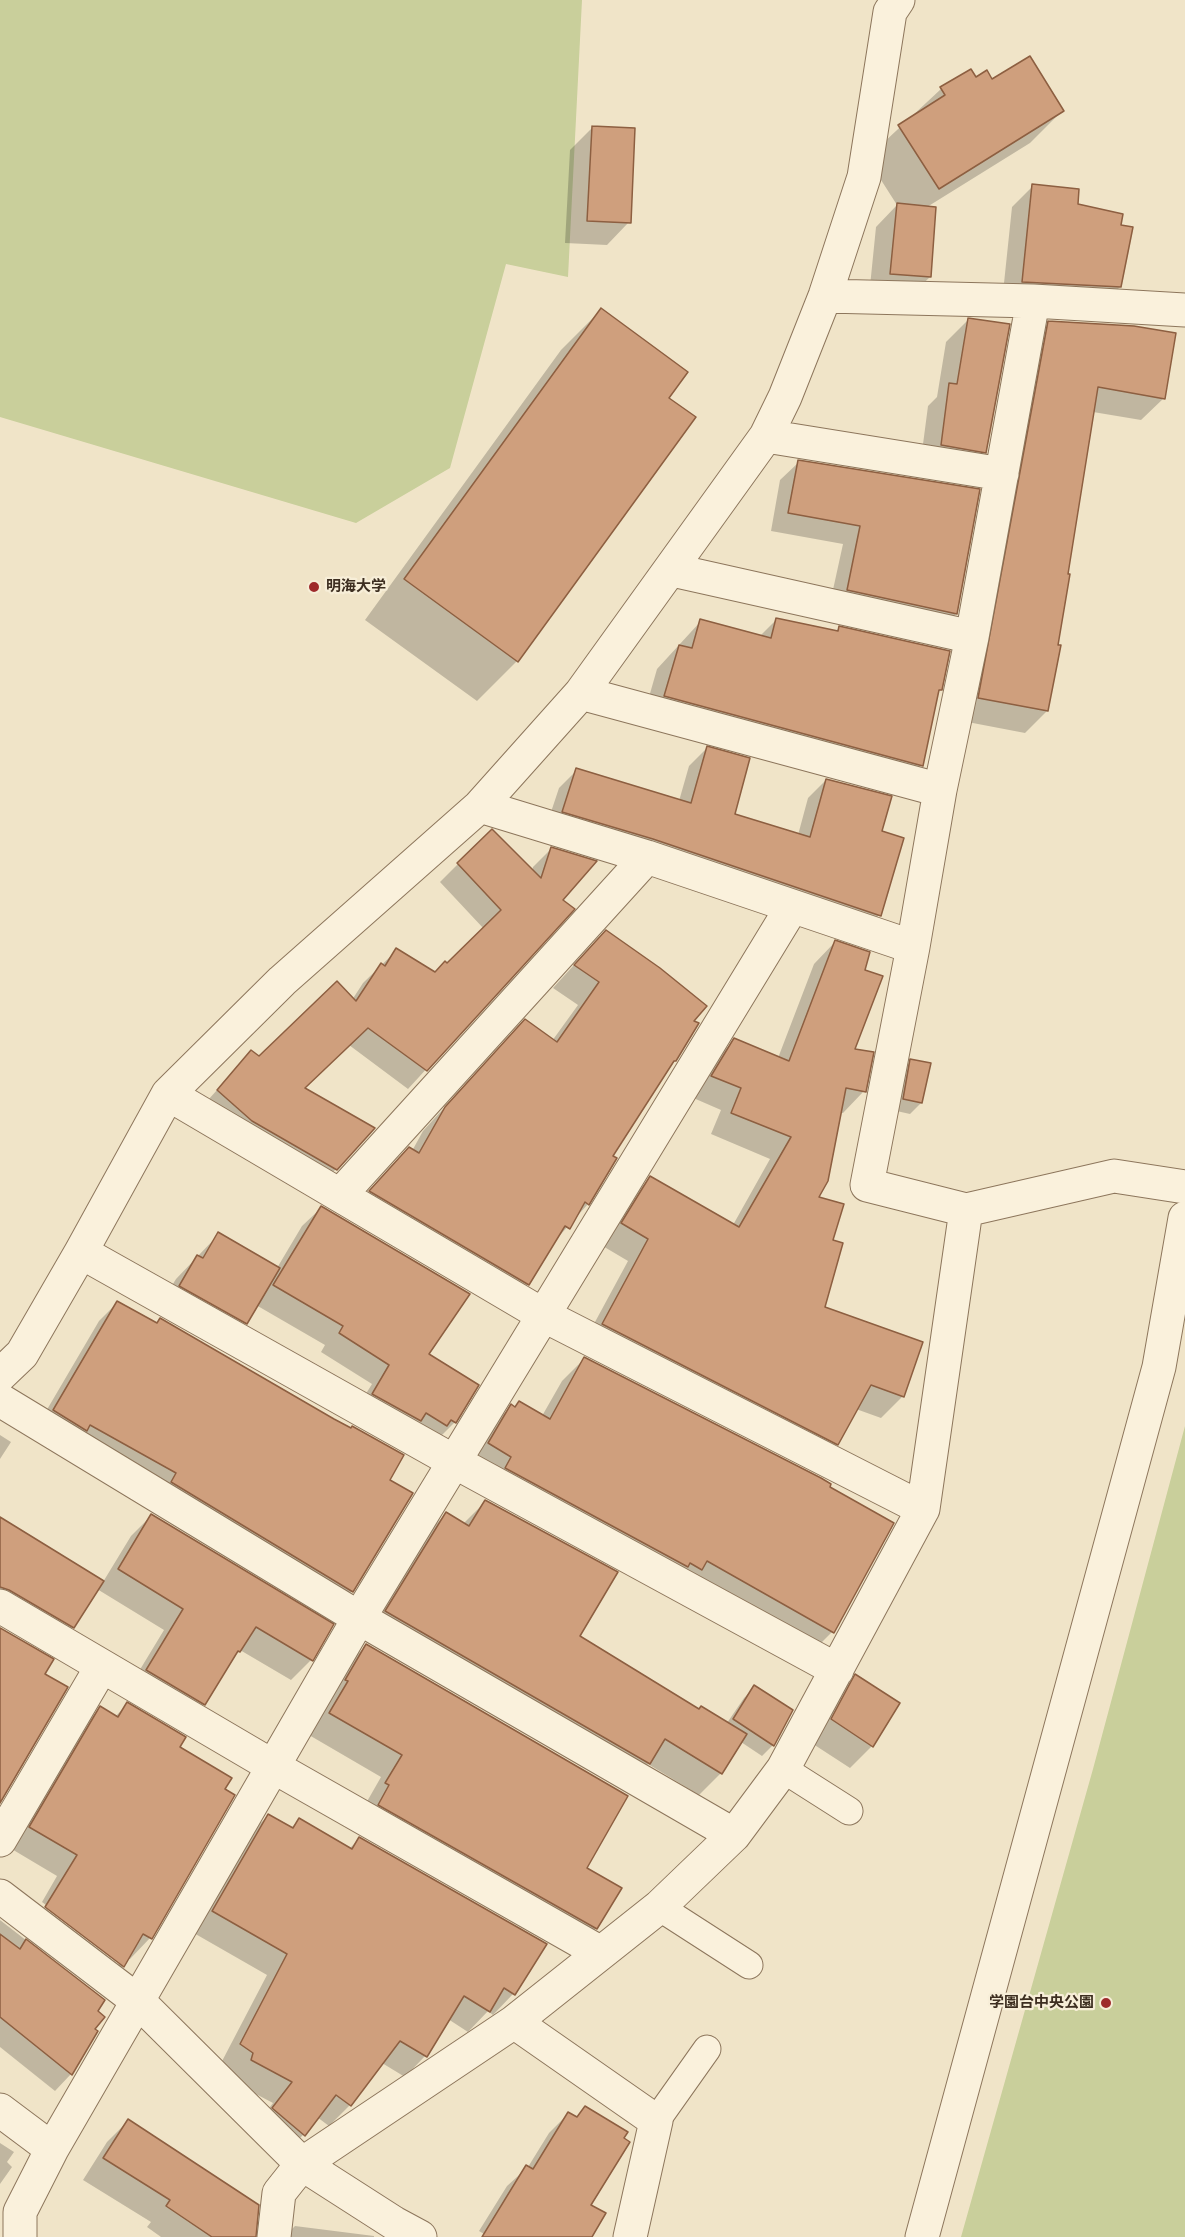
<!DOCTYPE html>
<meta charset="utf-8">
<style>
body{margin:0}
canvas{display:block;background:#f0e4c8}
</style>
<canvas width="1185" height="2237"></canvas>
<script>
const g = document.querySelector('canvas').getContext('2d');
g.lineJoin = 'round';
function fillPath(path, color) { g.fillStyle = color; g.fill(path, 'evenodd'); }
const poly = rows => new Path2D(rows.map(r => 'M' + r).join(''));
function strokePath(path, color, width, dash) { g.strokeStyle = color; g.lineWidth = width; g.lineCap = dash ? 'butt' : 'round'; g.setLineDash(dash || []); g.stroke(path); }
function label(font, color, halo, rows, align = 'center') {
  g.font = font + ' Merriweather,"Noto Sans JP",serif'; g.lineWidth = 4.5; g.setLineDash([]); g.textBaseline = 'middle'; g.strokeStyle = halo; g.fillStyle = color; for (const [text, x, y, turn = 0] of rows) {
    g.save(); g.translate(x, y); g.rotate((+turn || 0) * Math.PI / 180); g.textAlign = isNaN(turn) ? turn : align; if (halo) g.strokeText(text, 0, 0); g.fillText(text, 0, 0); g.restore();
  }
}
fillPath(poly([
 [0,0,582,0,568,277,506,264,450,468,356,523,0,417],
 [1185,1426,1185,2237,961,2237,1093,1769]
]), '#c9cf9b');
fillPath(poly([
 [976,79,992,81,1062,111,1030,143,927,207,930,277,907,299,869,296,876,227,897,205,867,158,941,89],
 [592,128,629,222,607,245,565,243,570,150],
 [1033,186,1119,227,1120,287,1099,308,1002,302,1012,207],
 [601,310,667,398,517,661,477,701,365,620,561,350],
 [968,320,985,452,963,474,920,467,928,406,937,397,946,342],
 [1049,322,1164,398,1141,420,1093,412,1047,711,1025,733,957,720,1027,345],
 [799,462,978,491,956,614,938,632,829,608,843,544,771,531,780,480],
 [777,619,835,632,839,628,940,690,936,694,922,765,899,787,643,718,657,669,701,621,759,637],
 [707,748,733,815,798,835,808,798,826,780,880,832,902,839,879,915,861,934,545,830,559,788,577,770,679,801,689,766],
 [551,849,561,901,573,909,408,1089,349,1045,303,1089,336,1169,318,1187,200,1109,251,1052,259,1058,352,1000,363,983,397,950,434,974,447,965,484,929,440,882,458,864,532,871,533,867],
 [835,942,863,970,853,1050,864,1091,843,1113,840,1113,817,1198,831,1241,823,1308,921,1343,903,1396,881,1418,856,1409,837,1444,816,1465,582,1346,628,1261,601,1245,629,1200,650,1178,733,1225,770,1159,711,1134,721,1110,691,1097,713,1061,735,1040,778,1058,814,964],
 [584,954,692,1022,675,1061,669,1067,611,1156,588,1204,553,1243,528,1284,506,1306,348,1214,409,1149,412,1151,423,1131,503,1043,552,1041,578,1005,553,988],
 [911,1061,921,1103,910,1114,892,1110,900,1072],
 [321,1208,427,1355,477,1385,455,1422,436,1441,354,1413,372,1384,321,1352,325,1345,256,1305,246,1323,224,1345,158,1308,176,1279,219,1234,277,1268,302,1226],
 [118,1302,411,1494,352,1591,332,1610,35,1430,99,1321],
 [584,1359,832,1632,810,1654,467,1465,489,1429,511,1406,542,1416,562,1381],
 [0,1435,11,1442,0,1459],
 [485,1502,578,1637,699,1710,727,1723,744,1698,755,1687,773,1745,762,1756,741,1742,721,1773,699,1795,648,1764,626,1786,364,1634,424,1536,446,1514,463,1524],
 [151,1516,311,1660,291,1680,240,1650,231,1659,204,1704,184,1724,127,1691,164,1630,97,1589,73,1627,56,1644,0,1611,0,1519,103,1582,131,1536],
 [366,1646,585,1869,596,1928,574,1950,365,1805,381,1777,309,1735,344,1667],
 [856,1676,872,1746,850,1768,810,1742,833,1698],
 [127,1704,178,1747,223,1790,233,1795,150,1938,130,1959,127,1958,123,1966,102,1987,26,1929,40,1905,119,1965,119,1961,42,1902,57,1876,10,1848,80,1729,100,1708,115,1717],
 [268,1816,290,1829,299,1820,349,1849,359,1839,513,1994,493,2015,488,2011,468,2032,448,2019,425,2056,405,2077,382,2063,350,2105,329,2126,317,2117,303,2135,283,2155,253,2129,273,2103,231,2081,220,2065,267,1975,192,1932,247,1836],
 [0,1920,103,2000,96,2012,93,2029,71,2074,55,2091,0,2047],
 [586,2108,590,2237,489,2237,479,2231,507,2186,528,2167,549,2133,568,2114,576,2118],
 [128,2121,254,2237,161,2237,147,2227,151,2222,83,2180,107,2142],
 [0,2143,14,2152,7,2162,12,2167,0,2184],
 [295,2226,374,2236,374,2237,284,2237]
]), '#0003');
const building = poly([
 [1030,56,1064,111,939,189,898,125,945,95,940,87,971,69,976,77,987,70,992,79,1030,56],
 [592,126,635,128,631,223,587,221,592,126],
 [1032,184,1079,189,1078,204,1123,214,1121,225,1133,227,1121,287,1022,282,1032,184],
 [897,203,936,207,931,277,890,274,897,203],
 [601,308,688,372,669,398,696,417,518,662,404,579,601,308],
 [968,318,1010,324,986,453,941,445,949,383,957,384,968,318],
 [1048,321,1134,326,1176,333,1165,399,1098,387,1068,574,1070,574,1058,645,1061,645,1048,711,978,698,1048,321],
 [798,460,980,489,957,614,847,590,860,526,788,513,798,460],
 [776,618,838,631,839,626,950,651,942,690,939,690,923,766,664,696,679,645,692,648,700,619,771,638,776,618],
 [707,746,750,758,735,814,810,837,826,779,892,796,882,831,904,838,881,916,653,839,562,812,576,768,691,803,707,746],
 [492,829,541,878,551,847,597,861,563,900,575,909,427,1071,368,1028,305,1088,375,1128,337,1170,252,1121,217,1090,251,1050,259,1056,337,981,356,1001,381,963,385,966,396,948,435,972,445,961,447,963,501,910,457,863,492,829],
 [606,930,660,968,707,1006,694,1021,699,1023,676,1061,674,1061,613,1156,617,1158,589,1205,585,1202,570,1229,565,1226,529,1285,369,1191,409,1147,419,1153,445,1107,525,1019,557,1042,599,982,574,965,606,930],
 [835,940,870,952,865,970,883,976,855,1049,874,1052,866,1092,846,1088,828,1181,819,1197,844,1204,833,1240,843,1243,825,1307,923,1342,904,1397,871,1385,838,1445,602,1324,648,1239,621,1223,650,1176,739,1227,791,1137,731,1113,741,1088,711,1076,734,1038,789,1061,835,940],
 [910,1059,931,1063,922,1103,903,1099,910,1059],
 [321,1206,470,1294,429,1354,479,1385,456,1423,451,1420,447,1426,426,1413,421,1421,372,1394,389,1365,339,1333,343,1326,273,1285,321,1206],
 [218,1232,280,1268,247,1324,179,1286,197,1255,203,1258,218,1232],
 [117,1301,157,1323,160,1318,334,1419,351,1428,352,1426,404,1455,390,1480,413,1493,353,1592,171,1482,176,1473,90,1425,87,1431,53,1410,117,1301],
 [584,1357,821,1478,831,1484,830,1487,894,1523,834,1633,707,1561,702,1570,690,1563,688,1567,505,1468,511,1457,488,1443,511,1404,515,1407,519,1401,550,1419,584,1357],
 [485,1500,618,1572,580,1636,699,1709,701,1706,747,1734,722,1774,665,1739,650,1764,385,1611,446,1512,469,1526,485,1500],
 [151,1514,334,1624,313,1661,256,1627,240,1652,238,1651,205,1705,146,1670,183,1609,118,1569,151,1514],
 [0,1517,104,1581,74,1628,9,1590,0,1587,0,1517],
 [0,1628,54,1659,45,1674,68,1687,0,1803,0,1628],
 [366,1644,628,1796,587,1868,622,1888,597,1929,378,1805,389,1785,385,1783,402,1755,329,1713,348,1681,345,1680,366,1644],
 [855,1674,900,1703,873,1747,831,1719,855,1674],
 [754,1685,793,1710,774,1746,733,1719,754,1685],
 [127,1702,186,1737,180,1747,232,1778,225,1789,235,1795,152,1939,143,1934,124,1967,45,1907,77,1855,29,1827,100,1706,118,1717,127,1702],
 [268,1814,293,1828,299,1818,352,1849,359,1837,547,1944,515,1995,504,1988,490,2012,464,1996,427,2057,400,2041,351,2106,336,2095,305,2136,272,2108,292,2082,251,2060,253,2053,240,2044,287,1954,212,1911,268,1814],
 [0,1934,20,1949,26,1939,105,2000,98,2011,105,2017,95,2029,98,2031,72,2075,0,2017,0,1934],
 [585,2106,628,2132,624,2138,630,2142,591,2205,606,2213,592,2237,482,2237,526,2165,533,2169,568,2112,577,2117,585,2106],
 [128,2119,259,2205,256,2237,212,2237,166,2206,170,2200,103,2158,128,2119]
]);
fillPath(building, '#cf9f7d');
strokePath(building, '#8d5f41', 1.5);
const service = poly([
 [783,1769,849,1811],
 [659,1907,749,1965],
 [656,2121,707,2049]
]);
const minor = poly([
 [825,296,1033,301,1185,310],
 [766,436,1002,474],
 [672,570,972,637],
 [581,693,940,790],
 [480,806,647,857,913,947],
 [168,1094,543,1315,923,1509,783,1769,734,1835,659,1907,514,2022,302,2164,279,2193,274,2237],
 [340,1195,647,857],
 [966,1210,1114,1176,1185,1187],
 [81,1252,455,1462,837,1670],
 [0,1375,22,1354,81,1252,168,1094,282,981,480,806,581,693,766,436,785,397,825,296,864,177,890,12,898,0],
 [0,1400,359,1618,734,1835],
 [923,1509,966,1210,867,1185,913,947,940,790,972,637,1033,301],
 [0,1606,274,1767,601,1953],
 [0,1840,102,1666],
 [0,1896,139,2002,302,2164,394,2223,420,2237],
 [514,2022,656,2121,630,2237],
 [0,2110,52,2149],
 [20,2237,20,2212,52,2149,359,1618,792,907]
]);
const tertiary = poly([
 [922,2237,1159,1367,1185,1218]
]);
strokePath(service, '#8d765c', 29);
strokePath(minor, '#8d765c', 35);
strokePath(tertiary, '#8d765c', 35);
strokePath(service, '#faf1dc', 27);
strokePath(minor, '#faf1dc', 33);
strokePath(tertiary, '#faf1dc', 33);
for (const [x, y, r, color] of [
 [314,587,6,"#9e2a2b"],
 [1106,2003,6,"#9e2a2b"]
]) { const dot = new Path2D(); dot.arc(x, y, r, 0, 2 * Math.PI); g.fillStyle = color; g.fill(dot); strokePath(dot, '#f7eed8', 2); }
label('bold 15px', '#3d2e20', '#f7eed8', [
 ["明海大学",326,587],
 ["学園台中央公園",1094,2003,"right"]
], 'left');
</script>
